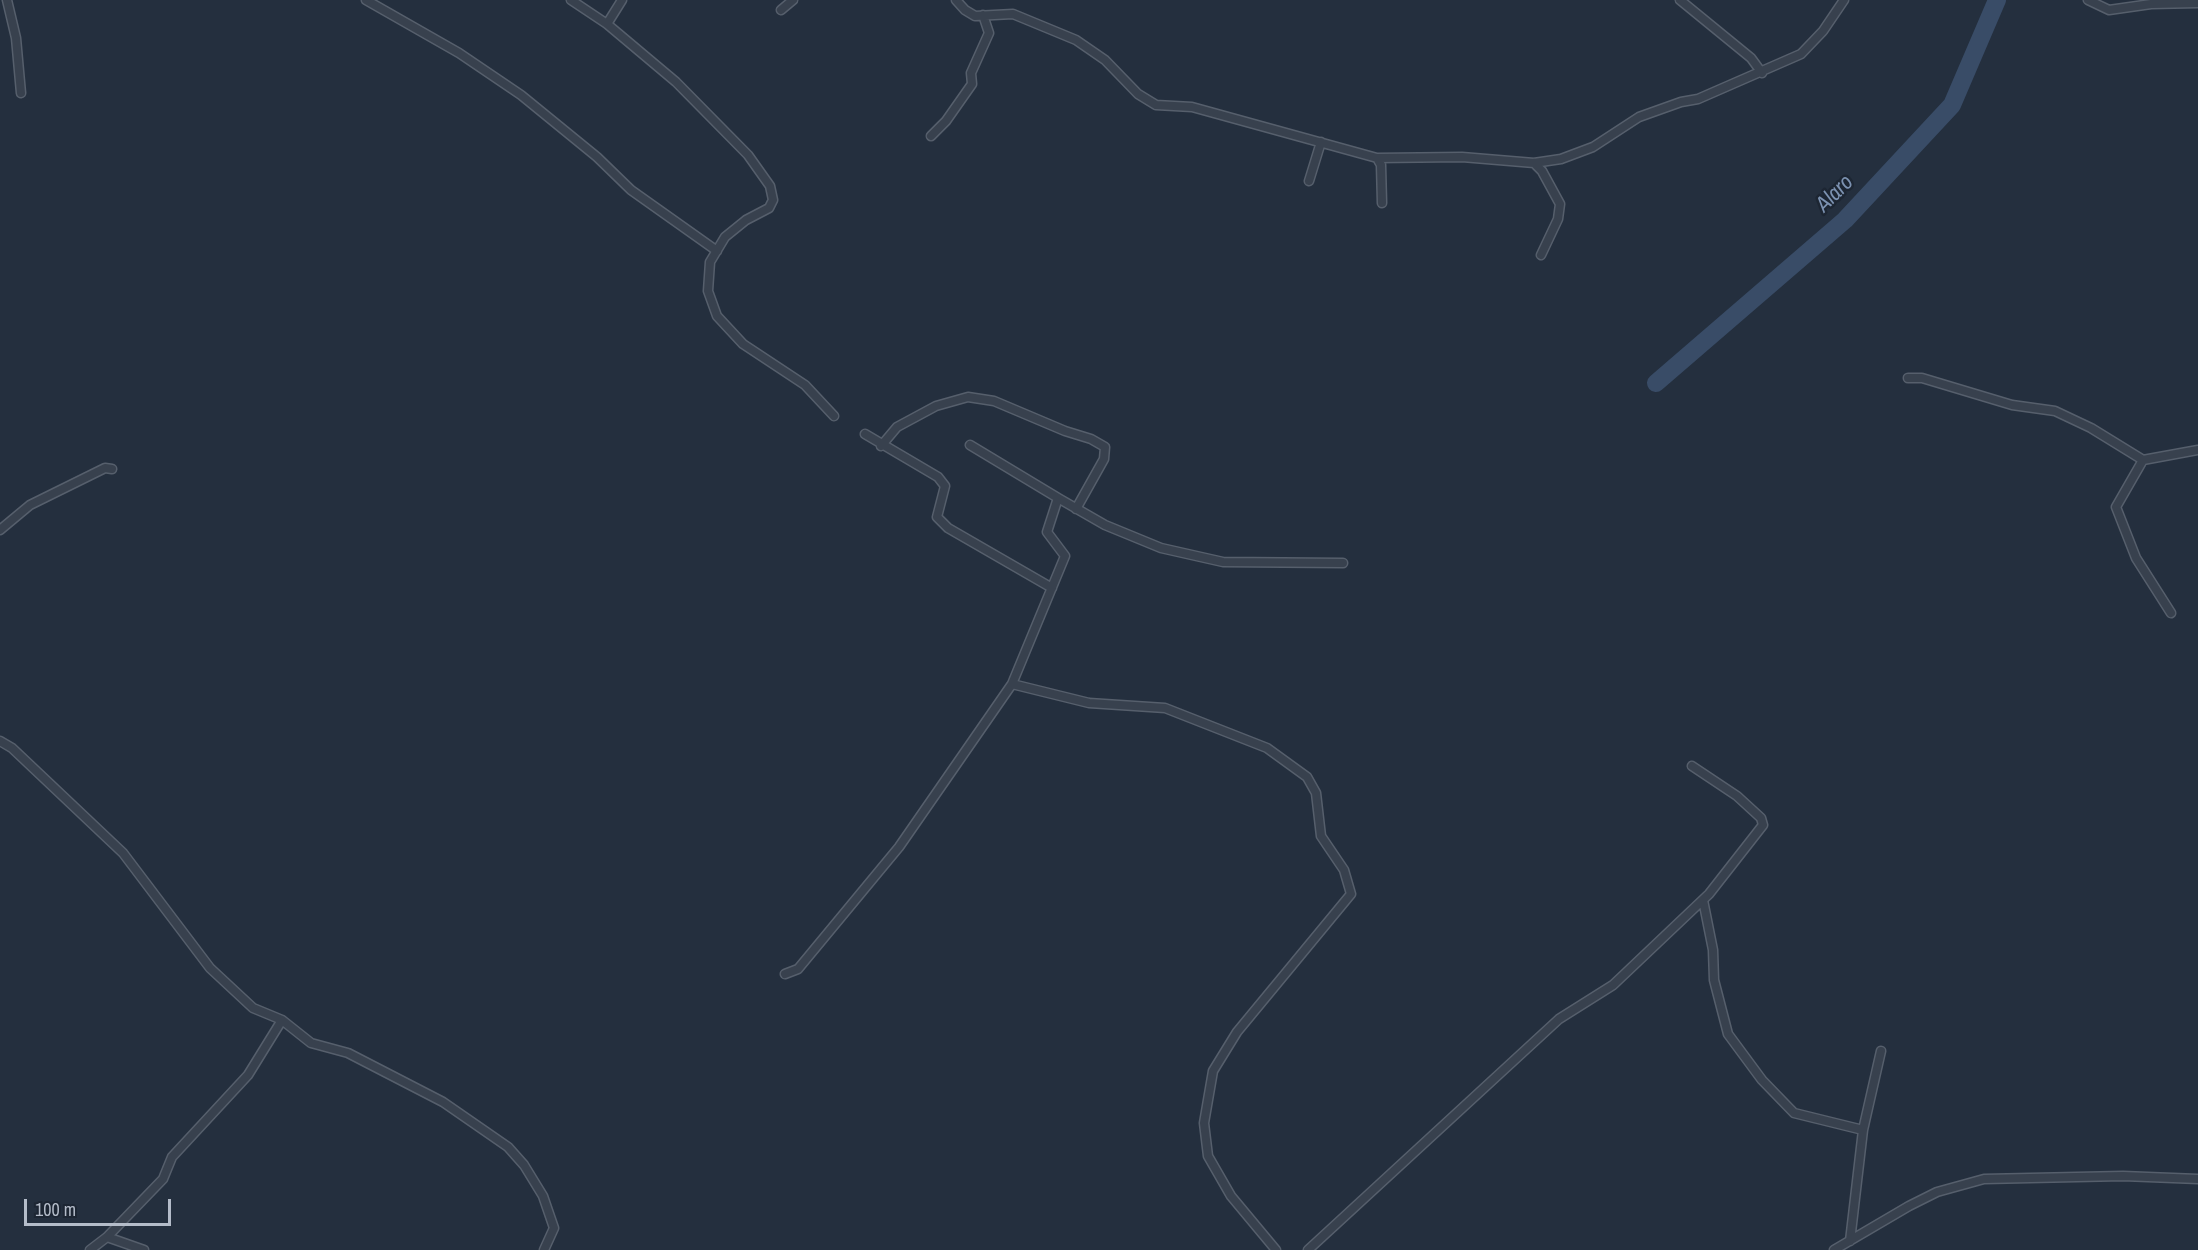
<!DOCTYPE html>
<style>
body{margin:0}
#map{position:relative;width:2198px;height:1250px;overflow:hidden;background:#242f3e;font-family:"Archivo Narrow",sans-serif}
canvas{display:block}
.scale{position:absolute;left:24px;top:1199px;width:147px;height:27px;box-sizing:border-box;border:3px solid #b4bcc9;border-top:0;padding-left:8px;font-size:18px;line-height:21px;white-space:nowrap;color:#b4bcc9;-webkit-text-stroke:4px #1d2633;paint-order:stroke}
</style>
<div id="map">
<canvas width="2198" height="1250"></canvas>
<div class="scale">100 m</div>
</div>
<script>
const g = document.querySelector('canvas').getContext('2d');
g.lineJoin = 'round';
const poly = rows => new Path2D(rows.map(r => 'M' + r).join(''));
function strokePath(path, color, width, dash) { g.strokeStyle = color; g.lineWidth = width; g.lineCap = dash ? 'butt' : 'round'; g.setLineDash(dash || []); g.stroke(path); }
function label(font, color, halo, rows, align = 'center') {
  g.font = font + ' "Archivo Narrow",sans-serif'; g.lineWidth = 5; g.setLineDash([]); g.textBaseline = 'middle'; g.strokeStyle = halo; g.fillStyle = color; for (const [text, x, y, turn = 0] of rows) {
    g.save(); g.translate(x, y); g.rotate((+turn || 0) * Math.PI / 180); g.textAlign = isNaN(turn) ? turn : align; if (halo) g.strokeText(text, 0, 0); g.fillText(text, 0, 0); g.restore();
  }
}
strokePath(poly([
 [1656,383,1845,220,1952,105,1997,0]
]), '#394c67', 18);
const street = poly([
 [7,0,16,38,21,93],
 [366,0,459,53,521,95,597,157,631,190,717,251],
 [571,0,607,24,676,82,748,155,770,186,773,200,769,208,746,220,725,237,710,262,708,291,717,316,743,344,805,385,834,416],
 [956,0,965,10,975,16,1013,14,1076,40,1105,60,1138,94,1156,105,1192,107,1377,158,1381,165,1382,203],
 [1680,0,1751,58,1762,73],
 [2088,0,2109,10,2151,4,2198,3],
 [781,10,793,0],
 [607,24,622,0],
 [931,136,946,121,972,84,971,73,989,33,983,15],
 [1377,158,1462,157,1534,163,1561,159,1593,147,1639,117,1681,102,1698,99,1801,54,1823,31,1844,0],
 [1534,163,1542,171,1560,204,1558,219,1541,255],
 [1309,181,1321,142],
 [1908,378,1922,378,2012,405,2055,411,2091,428,2143,460],
 [865,434,938,477,945,486,937,517,948,528,1052,588],
 [970,445,1058,498],
 [881,446,897,427,936,406,968,397,994,401,1065,431,1091,439,1105,447,1104,459,1076,509],
 [0,530,30,505,105,468,112,469],
 [2171,613,2136,558,2116,507,2143,460,2198,450],
 [1012,684,1065,556,1047,532,1058,498,1105,525,1161,548,1223,562,1343,563],
 [0,741,12,748,123,853,210,968,253,1008,282,1020,311,1043,348,1053,443,1102,508,1147,524,1165,543,1196,554,1228,544,1250],
 [1703,900,1713,950,1714,980,1728,1034,1762,1080,1794,1113,1863,1130],
 [785,974,798,969,899,847,1012,684,1089,703,1165,708,1267,748,1307,777,1316,793,1321,836,1344,870,1351,894,1237,1032,1213,1071,1204,1123,1208,1156,1231,1196,1276,1250],
 [107,1237,144,1250],
 [1850,1241,1863,1130,1881,1051],
 [90,1250,107,1237,163,1179,172,1157,248,1075,282,1020],
 [1308,1250,1559,1019,1613,985,1709,894,1763,825,1761,818,1737,796,1692,766],
 [1834,1250,1909,1206,1937,1192,1984,1179,2123,1176,2198,1179]
]);
strokePath(street, '#565f6c', 11);
strokePath(street, '#38414e', 8);
label('italic 22px', '#7c92b1', '#1d2633', [
 ["Alaro",1835,194,-45]
]);
</script>
